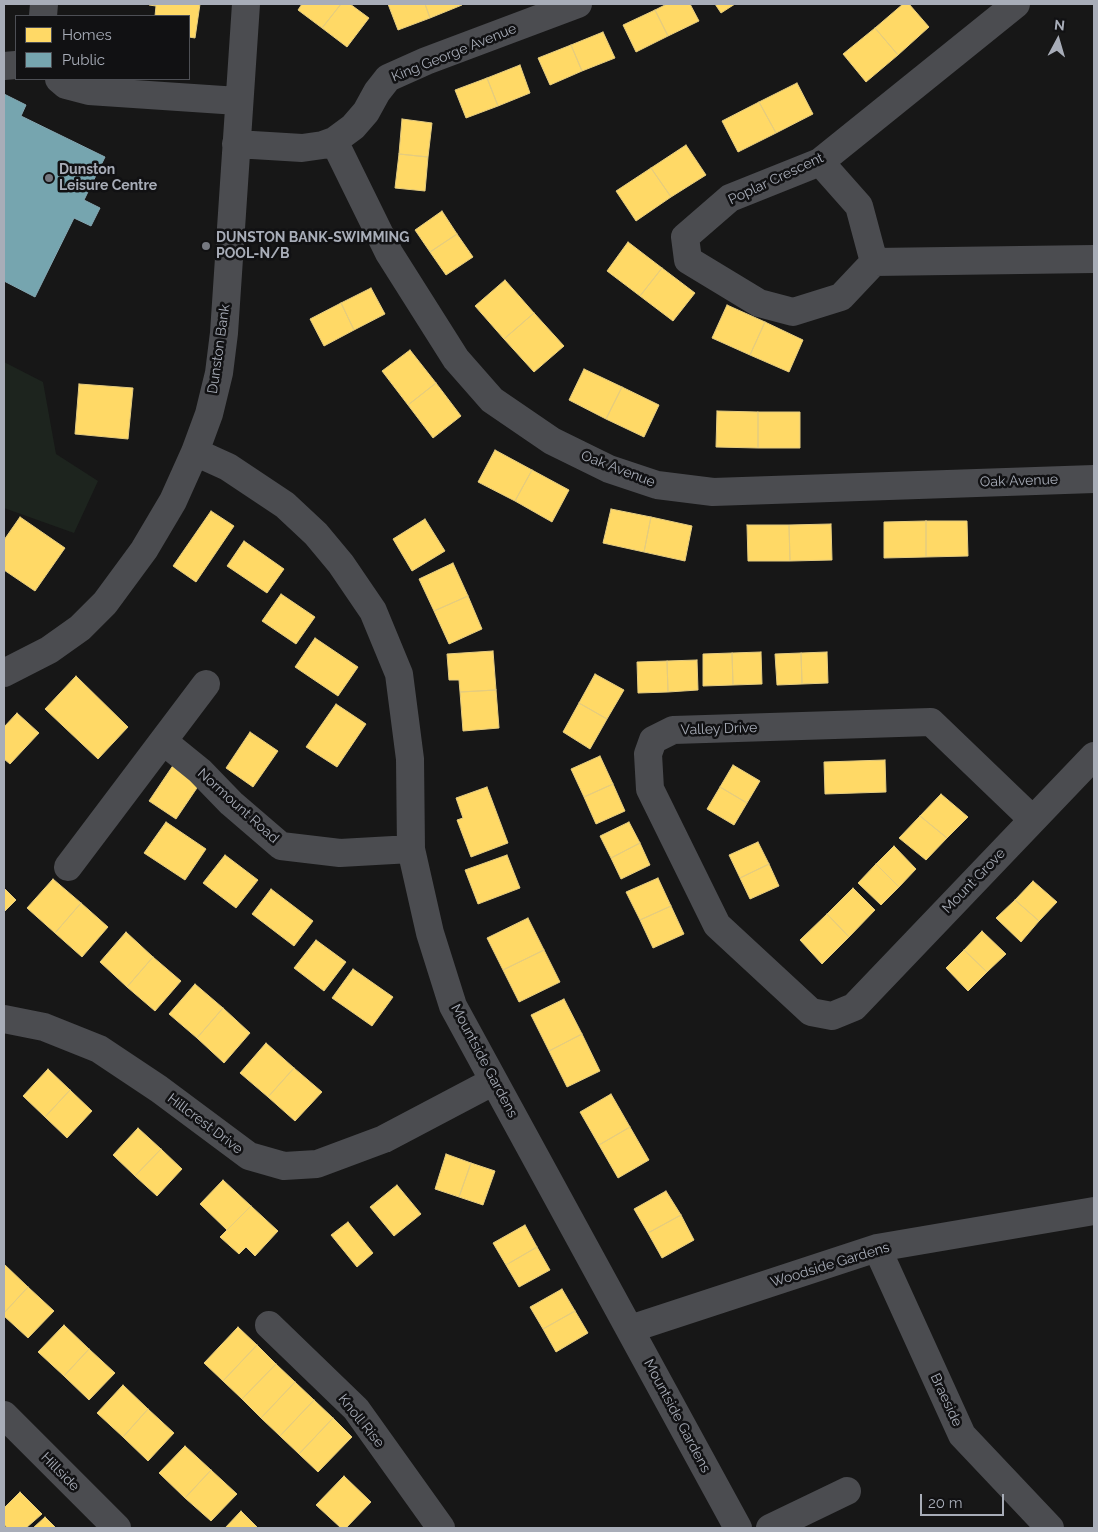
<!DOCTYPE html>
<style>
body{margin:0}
#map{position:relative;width:1098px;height:1532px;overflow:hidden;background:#171717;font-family:Raleway,sans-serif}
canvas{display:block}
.frame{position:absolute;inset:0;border:5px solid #a8adb8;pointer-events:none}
.legend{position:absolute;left:15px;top:15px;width:175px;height:65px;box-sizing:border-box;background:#111113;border:1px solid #4d4f55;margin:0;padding:6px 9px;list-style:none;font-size:15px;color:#a8adb8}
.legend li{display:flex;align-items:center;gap:10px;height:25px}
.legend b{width:25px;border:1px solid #4d4f55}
.north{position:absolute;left:1033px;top:15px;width:50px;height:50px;-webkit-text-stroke:4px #111113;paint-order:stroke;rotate:6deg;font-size:14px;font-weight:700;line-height:20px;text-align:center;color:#a8adb8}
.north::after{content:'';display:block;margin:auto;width:18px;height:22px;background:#a8adb8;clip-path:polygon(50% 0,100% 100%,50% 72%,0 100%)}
.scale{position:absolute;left:920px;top:1494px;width:84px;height:22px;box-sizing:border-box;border:2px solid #a8adb8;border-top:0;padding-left:6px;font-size:15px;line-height:18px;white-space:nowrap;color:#a8adb8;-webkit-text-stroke:4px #111113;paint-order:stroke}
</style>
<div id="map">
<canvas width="1098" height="1532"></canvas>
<div class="frame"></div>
<ul class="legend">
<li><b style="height:14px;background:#ffd966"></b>Homes</li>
<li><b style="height:14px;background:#76a5af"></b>Public</li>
</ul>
<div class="north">N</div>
<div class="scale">20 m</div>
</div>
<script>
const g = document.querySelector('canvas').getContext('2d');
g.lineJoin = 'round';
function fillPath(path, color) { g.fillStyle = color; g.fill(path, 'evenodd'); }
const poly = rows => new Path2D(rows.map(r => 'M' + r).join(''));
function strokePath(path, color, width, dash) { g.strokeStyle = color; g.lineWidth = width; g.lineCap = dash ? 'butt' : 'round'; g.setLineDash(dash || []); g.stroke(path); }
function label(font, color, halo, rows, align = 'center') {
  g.font = font + ' Raleway,sans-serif'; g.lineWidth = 5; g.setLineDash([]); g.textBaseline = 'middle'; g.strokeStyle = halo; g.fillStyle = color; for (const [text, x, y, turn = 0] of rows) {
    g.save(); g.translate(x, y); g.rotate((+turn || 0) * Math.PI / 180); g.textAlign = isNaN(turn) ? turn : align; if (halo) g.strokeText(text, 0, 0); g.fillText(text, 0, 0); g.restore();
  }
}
fillPath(poly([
 [4,362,43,382,56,454,98,481,74,533,4,508]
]), '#1d241e');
const homes = poly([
 [149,4,200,4,195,38,189,37,189,16,155,16,156,6,149,5,149,4],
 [302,4,341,4,322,28,298,10,302,4],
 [341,4,350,4,369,18,347,47,322,28,341,4],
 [388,4,425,4,430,18,398,30,388,4],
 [425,4,461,4,462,5,430,18,425,4],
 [667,4,690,4,699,21,668,36,655,10,667,4],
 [715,4,735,4,721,13,715,4],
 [903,4,909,4,929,27,898,55,875,28,903,4],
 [655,10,668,36,636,52,623,25,655,10],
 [875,28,898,55,866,82,843,54,875,28],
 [603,32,615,58,582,71,571,45,603,32],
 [571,45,582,71,550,85,538,58,571,45],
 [520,65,530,93,498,106,487,78,520,65],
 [487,78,498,106,466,118,455,90,487,78],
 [797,83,813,114,776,133,759,102,797,83],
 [759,102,776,133,738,152,722,121,759,102],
 [402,119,432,123,428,157,399,154,402,119],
 [686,145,706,175,671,197,651,168,686,145],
 [399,154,428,157,425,191,395,188,399,154],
 [651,168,671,197,636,221,616,191,651,168],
 [442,211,457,234,430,252,415,230,442,211],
 [457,234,473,257,446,275,430,252,457,234],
 [628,242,662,268,640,296,607,271,628,242],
 [662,268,695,293,673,321,640,296,662,268],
 [505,280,534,313,504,339,475,306,505,280],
 [371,288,385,314,354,330,341,303,371,288],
 [341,303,354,330,324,346,310,319,341,303],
 [727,305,765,322,750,355,712,338,727,305],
 [534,313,564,346,534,372,504,339,534,313],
 [765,322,803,340,789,372,750,355,765,322],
 [410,350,436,383,408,405,382,371,410,350],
 [584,369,622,387,606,419,569,400,584,369],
 [436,383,461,416,433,438,408,405,436,383],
 [79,384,133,388,128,439,75,434,79,384],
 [622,387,659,405,644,437,606,419,622,387],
 [717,411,758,412,758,448,716,447,717,411],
 [758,412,800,412,800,448,758,448,758,412],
 [495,450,532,470,515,501,478,482,495,450],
 [532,470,569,490,552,522,515,501,532,470],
 [611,509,651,517,644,552,603,543,611,509],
 [211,511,234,526,196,582,173,566,211,511],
 [20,517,65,548,35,591,4,570,4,540,20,517],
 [651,517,692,526,685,561,644,552,651,517],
 [425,519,445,551,412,571,393,539,425,519],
 [926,521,967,521,968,556,926,557,926,521],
 [926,521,926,557,884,558,884,522,926,521],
 [831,524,832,560,790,561,789,525,831,524],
 [747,525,789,525,790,561,748,561,747,525],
 [244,541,284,569,267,593,227,566,244,541],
 [453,563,468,596,434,611,419,579,453,563],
 [281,594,315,617,296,644,262,621,281,594],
 [468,596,482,629,449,644,434,611,468,596],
 [315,638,358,667,338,696,295,667,315,638],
 [493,651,496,690,460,692,459,680,449,680,447,654,493,651],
 [761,652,762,684,733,685,732,653,761,652],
 [827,652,828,683,802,684,801,653,827,652],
 [732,653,733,685,703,686,703,654,732,653],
 [801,653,802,684,777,685,775,654,801,653],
 [697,660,698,690,668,692,667,661,697,660],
 [667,661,668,692,638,693,637,662,667,661],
 [595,674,624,690,607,719,579,703,595,674],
 [76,676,128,727,98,759,45,709,76,676],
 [496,690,499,728,463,731,460,692,496,690],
 [579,703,607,719,590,749,563,732,579,703],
 [336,704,366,724,337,767,306,747,336,704],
 [17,713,39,733,10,764,4,759,4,727,17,713],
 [250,732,278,751,253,787,226,768,250,732],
 [600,756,613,784,584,797,571,769,600,756],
 [885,760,886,792,825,794,824,762,885,760],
 [176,761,203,779,176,819,149,801,176,761],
 [733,765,760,781,747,803,720,787,733,765],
 [613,784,625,811,596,824,584,797,613,784],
 [487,787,508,843,471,857,457,820,463,818,456,798,487,787],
 [720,787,747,803,734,825,707,809,720,787],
 [941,794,968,817,947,838,920,816,941,794],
 [920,816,947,838,926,860,899,838,920,816],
 [166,822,206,849,185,880,144,853,166,822],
 [629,822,640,843,611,858,600,836,629,822],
 [758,842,769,864,740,878,729,855,758,842],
 [640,843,650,865,621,879,611,858,640,843],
 [894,846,916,869,899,887,876,864,894,846],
 [225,855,258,880,236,908,203,883,225,855],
 [507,855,520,888,478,904,465,870,507,855],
 [769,864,779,886,750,899,740,878,769,864],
 [876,864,899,887,881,905,858,883,876,864],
 [658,878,671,906,640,920,626,892,658,878],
 [53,879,81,903,55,933,27,908,53,879],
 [1033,881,1057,902,1039,921,1015,900,1033,881],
 [4,888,16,900,4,912,4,888],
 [853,888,875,910,849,937,827,914,853,888],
 [271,889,313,921,294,946,252,914,271,889],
 [1015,900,1039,921,1021,942,996,918,1015,900],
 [81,903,108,927,82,957,55,933,81,903],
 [671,906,684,934,653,948,640,920,671,906],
 [827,914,849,937,822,964,800,940,827,914],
 [528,918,544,950,503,970,487,938,528,918],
 [982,931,1006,954,987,972,964,950,982,931],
 [126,932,153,957,127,987,100,962,126,932],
 [316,940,346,962,324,991,294,968,316,940],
 [544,950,560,982,519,1002,503,970,544,950],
 [964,950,987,972,968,991,946,968,964,950],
 [153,957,181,981,155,1011,127,987,153,957],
 [353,969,393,997,372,1026,332,998,353,969],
 [195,984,223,1008,197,1038,169,1014,195,984],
 [564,999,582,1034,549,1051,531,1015,564,999],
 [223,1008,250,1033,224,1063,197,1038,223,1008],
 [582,1034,600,1071,567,1087,549,1051,582,1034],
 [266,1043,294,1068,268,1097,240,1073,266,1043],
 [294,1068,322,1092,295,1121,268,1097,294,1068],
 [48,1069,70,1090,45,1117,23,1096,48,1069],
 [70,1090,92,1111,67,1138,45,1117,70,1090],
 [611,1094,630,1127,599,1145,580,1112,611,1094],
 [630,1127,649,1160,618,1178,599,1145,630,1127],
 [138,1128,161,1149,135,1176,113,1155,138,1128],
 [161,1149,182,1169,157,1196,135,1176,161,1149],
 [446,1154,471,1163,459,1197,435,1189,446,1154],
 [471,1163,495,1171,483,1205,459,1197,471,1163],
 [223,1180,251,1206,227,1230,200,1204,223,1180],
 [397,1185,421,1214,394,1236,370,1207,397,1185],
 [666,1191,681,1215,648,1233,634,1209,666,1191],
 [251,1206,278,1231,255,1256,246,1247,239,1254,220,1237,251,1206],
 [681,1215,694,1240,662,1258,648,1233,681,1215],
 [348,1222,373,1253,357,1267,331,1235,348,1222],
 [525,1225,537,1247,506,1265,493,1243,525,1225],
 [537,1247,550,1270,519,1287,506,1265,537,1247],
 [4,1264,28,1287,4,1313,4,1264],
 [28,1287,54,1311,28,1338,4,1316,4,1313,28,1287],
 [562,1289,575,1311,543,1329,530,1307,562,1289],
 [575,1311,588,1333,556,1352,543,1329,575,1311],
 [64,1325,89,1349,64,1376,38,1352,64,1325],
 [238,1327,257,1345,223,1381,204,1363,238,1327],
 [257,1345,276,1364,242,1399,223,1381,257,1345],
 [89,1349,115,1373,89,1400,64,1376,89,1349],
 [276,1364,295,1382,261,1418,242,1399,276,1364],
 [295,1382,314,1400,280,1436,261,1418,295,1382],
 [123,1385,148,1409,123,1437,97,1413,123,1385],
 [314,1400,333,1418,299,1454,280,1436,314,1400],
 [148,1409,174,1433,148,1461,123,1437,148,1409],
 [333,1418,352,1437,318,1472,299,1454,333,1418],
 [185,1446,211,1470,185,1498,159,1473,185,1446],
 [211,1470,237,1494,211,1521,185,1498,211,1470],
 [344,1476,371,1502,346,1528,341,1528,316,1505,344,1476],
 [20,1492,42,1514,26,1528,7,1528,4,1524,4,1508,20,1492],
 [241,1511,258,1528,225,1528,241,1511],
 [45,1517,56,1528,33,1528,45,1517]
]);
fillPath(homes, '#ffd966');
strokePath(homes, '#e5cc7f', 1);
const public = poly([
 [4,94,26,105,21,116,105,157,84,200,100,208,91,226,74,218,35,297,4,281,4,94]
]);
fillPath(public, '#76a5af');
strokePath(public, '#85a7b2', 1);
strokePath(poly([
 [1016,4,820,162,730,198,685,237,688,260,759,303,793,312,841,297,874,262,1094,259],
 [43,16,44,4],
 [4,66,16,65],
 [59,79,66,85,89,91,238,101],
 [334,141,389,253,456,359,492,400,552,441,609,469,657,485,713,492,1094,479],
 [236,144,302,148,323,145,334,141,353,127,366,112,377,92,388,78,426,61,578,4],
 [820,162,859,206,874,262],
 [195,452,228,467,285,505,316,534,341,564,373,611,399,674,410,759,411,849,430,933,453,1006,738,1528],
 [4,673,49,650,80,628,105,603,144,550,173,501,195,452,209,414,219,373,224,333,246,4],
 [163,741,200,771,231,803,281,846,340,853,411,849],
 [1032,819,931,722,673,730,653,740,648,754,650,789,717,925,811,1012,832,1016,854,1007,1094,756],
 [68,867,206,684],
 [4,1019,44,1027,99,1049,159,1089,249,1156,284,1166,317,1164,384,1139,494,1081],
 [877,1248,962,1435,1050,1528],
 [269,1325,356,1409,441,1528],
 [630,1329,877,1248,1094,1211],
 [4,1415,117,1528],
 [770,1528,847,1491]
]), '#4b4c50', 28);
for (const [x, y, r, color] of [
 [49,178,5,"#757880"],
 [206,246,5,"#757880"]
]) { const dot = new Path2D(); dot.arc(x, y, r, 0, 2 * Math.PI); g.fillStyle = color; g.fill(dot); strokePath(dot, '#111113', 2); }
label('14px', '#a8adb8', '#111113', [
 ["King George Avenue",454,53,-22],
 ["Poplar Crescent",776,179,-25],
 ["Dunston Bank",219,349,-82],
 ["Oak Avenue",618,469,21],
 ["Oak Avenue",1019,481,-2],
 ["Valley Drive",719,729,-2],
 ["Normount Road",238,806,42],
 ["Mount Grove",974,881,-46],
 ["Mountside Gardens",484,1061,62],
 ["Hillcrest Drive",205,1124,37],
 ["Woodside Gardens",830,1265,-17],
 ["Braeside",946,1400,65],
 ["Mountside Gardens",677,1416,62],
 ["Knoll Rise",361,1421,51],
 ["Hillside",60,1472,45]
]);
label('bold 14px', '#a8adb8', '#111113', [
 ["Dunston",59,170],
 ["Leisure Centre",59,186],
 ["DUNSTON BANK-SWIMMING",216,238],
 ["POOL-N/B",216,254]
], 'left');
</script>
